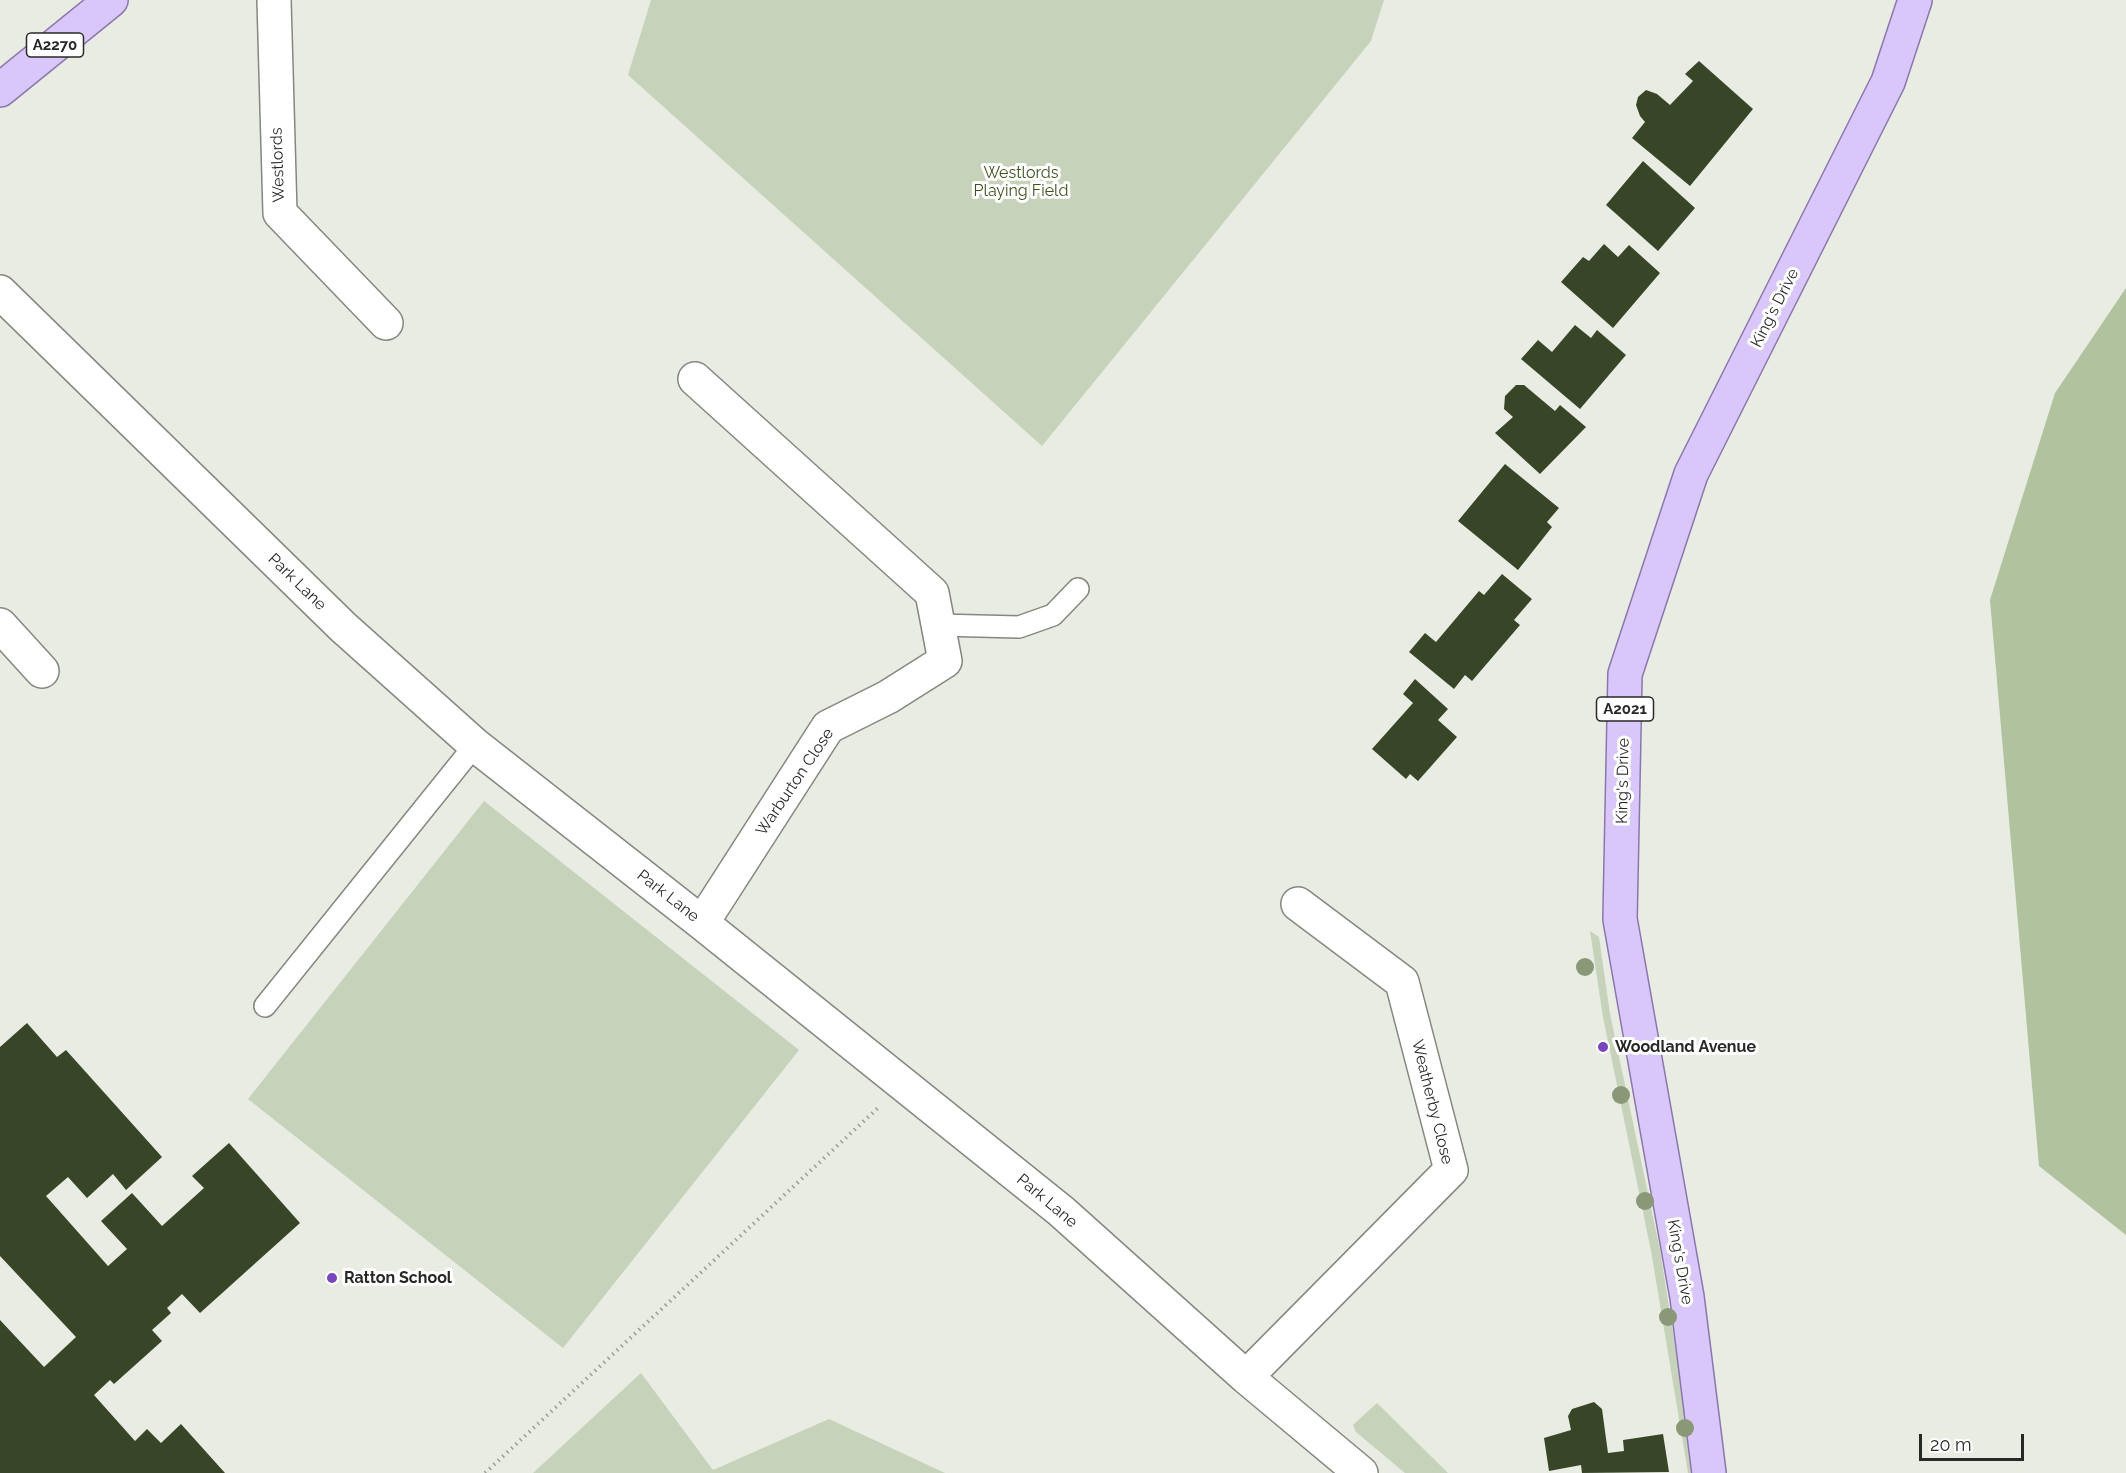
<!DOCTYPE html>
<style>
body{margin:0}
#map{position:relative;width:2126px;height:1473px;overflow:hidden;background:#e8ece3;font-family:Raleway,sans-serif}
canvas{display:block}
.scale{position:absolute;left:1919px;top:1434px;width:105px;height:27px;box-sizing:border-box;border:3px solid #282926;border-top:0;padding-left:8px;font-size:18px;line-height:21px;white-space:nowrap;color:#282926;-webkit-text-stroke:4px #fff;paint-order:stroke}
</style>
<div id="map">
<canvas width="2126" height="1473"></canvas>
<div class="scale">20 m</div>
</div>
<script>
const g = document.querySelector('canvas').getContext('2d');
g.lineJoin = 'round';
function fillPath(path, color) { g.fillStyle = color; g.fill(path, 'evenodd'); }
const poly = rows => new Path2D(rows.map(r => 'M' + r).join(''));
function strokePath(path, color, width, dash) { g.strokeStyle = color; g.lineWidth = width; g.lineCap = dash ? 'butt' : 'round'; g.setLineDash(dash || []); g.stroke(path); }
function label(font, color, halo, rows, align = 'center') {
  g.font = font + ' Raleway,sans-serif'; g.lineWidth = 6; g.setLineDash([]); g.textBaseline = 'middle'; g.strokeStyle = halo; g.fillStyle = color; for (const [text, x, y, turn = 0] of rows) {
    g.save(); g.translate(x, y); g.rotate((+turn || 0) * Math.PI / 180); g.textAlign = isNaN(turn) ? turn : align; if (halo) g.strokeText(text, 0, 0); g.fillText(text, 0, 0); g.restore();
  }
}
fillPath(poly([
 [651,0,1384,0,1371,41,1042,446,628,75],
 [484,801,799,1050,563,1348,248,1099],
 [1590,931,1599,937,1610,1014,1660,1250,1695,1473,1688,1473,1651,1251,1603,1017],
 [641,1373,713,1470,829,1419,945,1473,533,1473],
 [1377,1403,1448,1473,1405,1473,1356,1432,1353,1425]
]), '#c6d2ba');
fillPath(poly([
 [2126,288,2126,1235,2039,1166,1990,600,2055,393]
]), '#b1c29e');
fillPath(poly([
 [1699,61,1753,109,1690,186,1632,138,1645,122,1640,116,1636,105,1638,97,1646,90,1657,94,1670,105,1693,81,1685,74],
 [1643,161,1695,208,1658,251,1606,205],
 [1604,244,1618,257,1629,245,1660,273,1613,328,1561,282,1583,257,1589,261],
 [1575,325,1591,338,1597,330,1626,355,1580,409,1521,359,1538,340,1552,352],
 [1516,385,1524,385,1555,411,1560,405,1586,427,1540,474,1495,433,1513,417,1504,409,1505,396],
 [1505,464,1559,508,1547,522,1552,527,1518,570,1458,521],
 [1502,574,1532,599,1514,620,1520,625,1472,681,1465,675,1454,689,1409,652,1425,633,1436,642,1479,591,1484,595],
 [1415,679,1448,709,1438,720,1457,737,1418,781,1410,774,1406,779,1372,749,1413,703,1403,694],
 [27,1023,57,1057,66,1050,162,1157,126,1190,113,1174,87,1198,68,1177,46,1196,108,1266,127,1249,101,1221,132,1193,162,1226,204,1188,192,1176,229,1143,300,1223,200,1313,182,1294,167,1308,171,1313,152,1330,162,1341,114,1384,110,1380,94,1395,135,1441,147,1429,161,1443,181,1424,225,1473,0,1473,0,1320,44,1367,76,1337,0,1256,0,1047],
 [1594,1402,1602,1409,1608,1453,1624,1451,1623,1440,1663,1434,1669,1472,1582,1473,1581,1465,1549,1471,1544,1438,1571,1430,1568,1416,1572,1409]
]), '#384627');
const lane = poly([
 [938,625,1019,627,1053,615,1078,589],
 [265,1006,475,745]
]);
const street = poly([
 [274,0,280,213,386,323],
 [0,292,343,627,475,745,702,923,1061,1211,1246,1377,1361,1473],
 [695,379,932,593,945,661,888,697,828,727,702,923],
 [0,625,42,671],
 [1246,1377,1451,1170,1402,982,1298,904]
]);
const primary = poly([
 [0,90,111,0],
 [1709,1473,1687,1297,1620,919,1625,674,1691,474,1888,82,1915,0]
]);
strokePath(lane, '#848880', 24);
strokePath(street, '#848880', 36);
strokePath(primary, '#8a77ad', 36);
strokePath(poly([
 [485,1473,878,1108]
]), '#9da09a', 4, [1.5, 4.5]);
strokePath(lane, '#fff', 21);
strokePath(street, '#fff', 33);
strokePath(primary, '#d9c7f9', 33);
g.fillStyle = '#8a9877';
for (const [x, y] of [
 [1585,967],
 [1621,1095],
 [1645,1201],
 [1668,1317],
 [1685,1428]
]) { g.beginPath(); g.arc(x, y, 9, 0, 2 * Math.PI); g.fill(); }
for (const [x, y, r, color] of [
 [1603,1047,6,"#7945bc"],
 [332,1278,6,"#7945bc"]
]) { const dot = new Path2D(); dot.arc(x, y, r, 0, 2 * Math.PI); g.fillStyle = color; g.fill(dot); strokePath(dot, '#fff', 2); }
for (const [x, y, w] of [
 [55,45,57],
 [1625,709,57]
]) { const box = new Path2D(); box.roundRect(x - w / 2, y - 12, w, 24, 4.5); g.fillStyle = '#fff'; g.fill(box); strokePath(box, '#282926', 1.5); }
label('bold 15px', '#282926', null, [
 ["A2270",55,45],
 ["A2021",1625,709]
]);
label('16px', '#282926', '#fff', [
 ["Westlords",278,165,-92],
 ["King's Drive",1775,308,-63],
 ["Park Lane",297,582,44],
 ["King's Drive",1623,781,-89],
 ["Warburton Close",795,782,-56],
 ["Park Lane",668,896,38],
 ["Weatherby Close",1432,1102,76],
 ["Park Lane",1047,1201,40],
 ["King's Drive",1680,1262,80]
]);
label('16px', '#3d531e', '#fff', [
 ["Westlords",1021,173],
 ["Playing Field",1021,191]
]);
label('bold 16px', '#282926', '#fff', [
 ["Woodland Avenue",1615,1047],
 ["Ratton School",344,1278]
], 'left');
</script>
